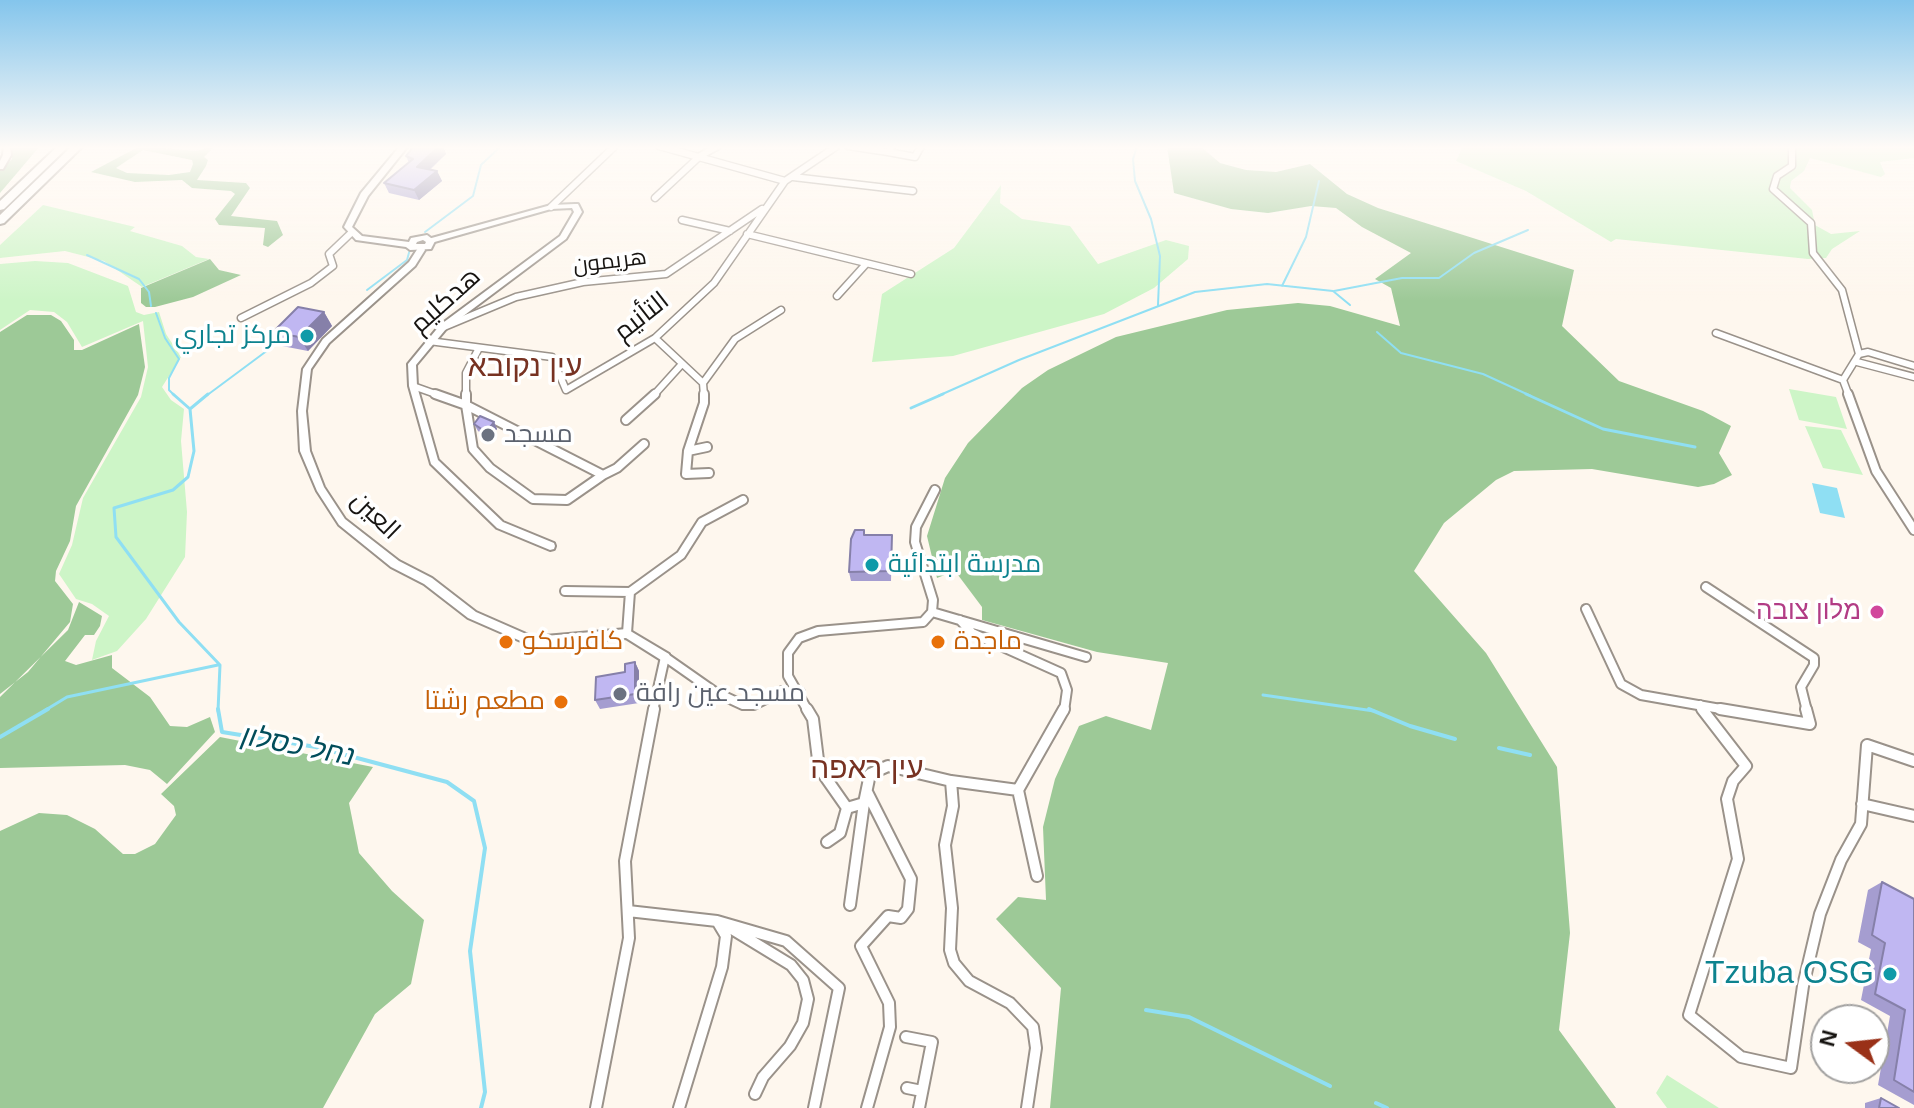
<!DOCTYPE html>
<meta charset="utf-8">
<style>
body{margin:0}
#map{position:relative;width:1914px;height:1108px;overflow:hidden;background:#fef7ee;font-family:Helvetica,sans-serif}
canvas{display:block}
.north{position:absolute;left:1810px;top:1004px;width:80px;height:80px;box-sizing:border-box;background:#fff;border:2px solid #a2a1a0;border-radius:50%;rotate:285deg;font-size:22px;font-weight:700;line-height:32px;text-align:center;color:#171411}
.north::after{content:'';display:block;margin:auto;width:28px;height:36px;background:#9a3118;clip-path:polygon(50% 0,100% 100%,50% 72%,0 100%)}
</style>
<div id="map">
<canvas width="1914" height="1108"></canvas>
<div class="north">N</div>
</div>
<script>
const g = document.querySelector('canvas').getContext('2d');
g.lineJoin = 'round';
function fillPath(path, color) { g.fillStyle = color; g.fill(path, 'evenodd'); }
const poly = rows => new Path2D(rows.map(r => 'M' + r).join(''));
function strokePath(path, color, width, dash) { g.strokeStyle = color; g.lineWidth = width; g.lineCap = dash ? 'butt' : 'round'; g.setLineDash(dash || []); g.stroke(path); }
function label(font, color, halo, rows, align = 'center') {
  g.font = font + ' Helvetica,Cairo,"Noto Sans Hebrew",sans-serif'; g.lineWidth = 7; g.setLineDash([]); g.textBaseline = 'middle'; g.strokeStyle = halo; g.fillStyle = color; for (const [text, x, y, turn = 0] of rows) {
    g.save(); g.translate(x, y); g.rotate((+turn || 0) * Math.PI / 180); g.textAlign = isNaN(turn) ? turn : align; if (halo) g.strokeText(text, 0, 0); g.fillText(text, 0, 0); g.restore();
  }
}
fillPath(poly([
 [1463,146,1914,146,1914,158,1880,162,1885,174,1881,177,1810,158,1804,171,1791,181,1790,188,1812,210,1815,225,1831,234,1860,231,1832,249,1826,258,1808,259,1616,239,1611,242,1526,191,1456,161],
 [1001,185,1000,203,1022,219,1070,226,1098,264,1166,240,1189,246,1188,259,1154,288,1104,314,953,356,872,362,882,294,954,248],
 [43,205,135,227,130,231,182,246,196,257,209,259,142,287,104,261,65,251,0,258,0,245],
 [35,261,68,263,128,286,136,312,144,315,159,312,166,334,181,357,162,387,171,400,184,409,181,441,187,512,185,557,146,619,117,651,92,660,96,641,109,616,92,604,76,599,59,574,72,545,83,498,141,397,148,367,143,321,82,347,67,322,54,312,30,310,0,330,0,264],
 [1789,389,1836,397,1847,429,1799,420],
 [1805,426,1841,430,1863,475,1823,468],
 [1667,1075,1719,1108,1667,1108,1656,1093]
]), '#cdf5c7');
fillPath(poly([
 [16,146,40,146,0,193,0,171,12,159,12,149],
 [140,146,196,151,215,146,204,157,208,160,206,166,197,180,246,183,250,188,231,216,277,221,283,235,268,247,263,245,265,228,219,225,215,219,235,194,231,191,192,188,182,180,135,182,91,172],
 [143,150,192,160,193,164,190,172,169,175,127,173,116,168],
 [1167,146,1200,146,1220,163,1246,170,1276,172,1310,164,1347,194,1378,208,1574,270,1562,326,1619,381,1703,411,1731,426,1719,453,1732,475,1714,484,1698,487,1592,469,1514,471,1496,480,1444,523,1414,571,1486,653,1557,767,1570,933,1559,1030,1616,1108,1050,1108,1061,988,996,919,1018,897,1046,900,1043,827,1055,779,1079,726,1106,716,1151,730,1168,663,1097,652,982,620,982,607,955,571,937,578,927,536,945,478,968,443,1022,388,1048,370,1116,337,1227,310,1298,303,1330,306,1400,326,1391,288,1375,279,1411,253,1362,227,1336,208,1311,206,1268,213,1231,209,1174,193],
 [210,259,219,270,241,275,193,297,155,307,146,307,141,303,141,288],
 [27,315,51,315,61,321,74,340,74,350,82,350,139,324,145,367,138,395,76,506,70,541,56,571,55,581,73,604,70,622,28,672,0,694,0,332],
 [79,602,102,616,100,626,94,635,85,635,65,661,76,665,112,655,112,668,150,697,170,726,187,727,210,717,215,732,167,784,150,770,125,765,0,768,0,697,68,630],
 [220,737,373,767,349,803,359,853,392,891,424,920,411,984,375,1014,323,1108,0,1108,0,831,39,813,67,815,95,829,123,854,135,854,155,844,176,815,174,806,161,794]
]), '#9dc997');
fillPath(poly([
 [1812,483,1837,488,1845,518,1820,513]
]), '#8fdff3');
strokePath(poly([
 [1137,146,1133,159,1135,181,1151,219,1160,256,1158,305],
 [425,232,473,196,481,165,501,146],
 [87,255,139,279,149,292,151,306],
 [1282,286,1306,237,1319,181],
 [367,290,407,260,410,249],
 [1334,291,1402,278,1439,278,1474,253,1528,230],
 [156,313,165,338,179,359,169,378,169,390,175,396],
 [1377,332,1401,353,1483,374,1531,396],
 [206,396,272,347],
 [938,396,1019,360,1195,292,1267,284,1333,291,1350,305]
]), '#8fdff3', 2);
strokePath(poly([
 [173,394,190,409],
 [208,394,190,409,194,451,188,477,173,490,114,508,116,537,179,622,220,665,218,711],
 [1526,394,1603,429,1695,447],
 [911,408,943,394],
 [1263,695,1374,711],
 [44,711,67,697,218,665]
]), '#8fdff3', 3);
strokePath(poly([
 [218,709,222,732,316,747,447,782,474,801,485,848,470,951,485,1092,481,1108],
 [1369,709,1410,726,1455,739],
 [0,737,48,709],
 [1499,748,1530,755],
 [1146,1010,1189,1017,1330,1086],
 [1376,1103,1387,1108]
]), '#8fdff3', 4);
const minorFar2 = poly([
 [659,146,785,181],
 [848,146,888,152,892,146],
 [1792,146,1792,166,1777,176,1773,189,1811,223,1813,253,1842,290,1859,354,1843,380,1849,396],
 [888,152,915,157,921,146],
 [793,177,913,191],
 [655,198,700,156,718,146],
 [551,207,615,146],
 [682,220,730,231],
 [747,234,911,274],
 [837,296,866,264],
 [241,318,311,283,333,266,329,254,351,233],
 [444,327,516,297,583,282,666,274,762,209],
 [1716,333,1843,380],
 [655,338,703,383,704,396],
 [429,341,552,357,566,390,655,338,714,283,785,181,837,146],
 [1859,354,1868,352,1914,366],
 [1857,362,1914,377],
 [703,383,735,339,781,310],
 [413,386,441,396],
 [466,396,466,373,479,348],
 [653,396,681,365]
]);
const minorFar1 = poly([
 [435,394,466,405],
 [466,394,466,405],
 [704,394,704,403,688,451,707,447],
 [1848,394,1876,471,1914,530],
 [466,405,603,475,567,500,533,499,490,468,473,449,466,405],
 [626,420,655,394],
 [688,451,686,474,709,473],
 [603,475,617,468,644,444],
 [1706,587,1814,658,1814,665,1801,687,1807,711],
 [565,591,630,592],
 [1586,609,1621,684,1641,695,1732,711],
 [932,612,1086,657],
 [960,620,972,633,1061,673,1067,690,1064,711],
 [627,633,630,592,681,555,702,522,743,500],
 [1700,705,1703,711],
 [653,711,665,657,715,692,743,705,754,705,782,691,800,692],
 [808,711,788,676,788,653,799,638,818,631,923,622,932,612,933,600,915,542,916,527,935,490]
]);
const minor = poly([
 [807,709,813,719,819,768,847,808,840,833,827,842],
 [1702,709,1746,766,1733,781,1727,799,1738,859,1689,1015,1741,1057,1791,1068,1803,986,1820,914,1841,860,1861,824,1867,745,1914,761],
 [1720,709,1810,724,1806,709],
 [951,781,953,806,945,845,952,908,950,950,954,963,969,981,1010,1003,1033,1027,1036,1048,1027,1108],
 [867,792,911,879,908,909,901,918,888,916,861,946,889,1003,890,1027,867,1108],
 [1862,804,1914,816],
 [847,808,864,803,870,774,888,766,951,781,1018,790],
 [1037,876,1018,790,1064,709],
 [850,905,864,803],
 [628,911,717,921,786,941,839,988,814,1108],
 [732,929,791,965,803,980,808,999,803,1023,790,1046,763,1077,755,1094],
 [906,1037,932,1042,919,1108],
 [907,1088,922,1091],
 [596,1108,629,938,625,861,654,709],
 [679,1108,722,967,726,936,717,921]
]);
const tertiary = poly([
 [4,146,10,146,11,155,3,169,0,169,0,161,3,155,4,146],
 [575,204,578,204,582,212,566,239,446,329,416,365,417,386,438,460,503,522,554,543,555,546,554,549,550,550,497,528,431,464,409,386,408,364,440,325,560,236,574,212,572,208,551,209,431,243,428,243,428,239,551,205,575,204],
 [418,248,424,248,425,250,415,266,329,343,311,369,306,411,310,451,324,487,345,519,399,561,432,578,476,612,533,637,627,629,669,654,670,657,669,660,665,662,661,660,626,638,532,646,468,618,424,584,391,567,339,525,317,491,300,451,298,411,303,369,323,339,409,262,418,248]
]);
const secondary = poly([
 [400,146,408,146,368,196,352,227,362,236,409,242,411,238,427,235,435,241,431,249,410,250,406,247,356,240,344,227,361,193,400,146],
 [423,240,426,242,425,244,416,244,417,242,423,240]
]);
const trunk = poly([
 [58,146,69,146,4,209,0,210,0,201,58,146],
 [72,146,83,146,4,223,0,224,0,215,72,146]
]);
strokePath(minorFar2, '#9a928a', 9);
strokePath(minorFar1, '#9a928a', 12);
strokePath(minor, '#9a928a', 14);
strokePath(tertiary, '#9a928a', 4);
strokePath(secondary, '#9a928a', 4);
strokePath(trunk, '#9a928a', 4);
strokePath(minorFar2, '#fff', 6);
strokePath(minorFar1, '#fff', 8);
strokePath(minor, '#fff', 10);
fillPath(tertiary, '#fff');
fillPath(secondary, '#fff');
fillPath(trunk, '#fff');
fillPath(poly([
 [414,146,443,146,446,154,430,170,437,171,442,181,419,200,389,193,384,183,409,163,406,156],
 [324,312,332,326,308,351,282,346,273,332],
 [494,422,497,429,489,439,478,431,474,424],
 [864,530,864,535,892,535,891,581,851,581,849,572],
 [635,662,639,671,639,703,600,709,595,700],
 [1882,882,1914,899,1914,1105,1878,1085,1890,1016,1861,1000,1871,949,1858,942,1868,890],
 [1881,1098,1899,1108,1865,1108,1865,1103]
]), '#a59dd0');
fillPath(poly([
 [439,146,443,146,446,154,421,177,417,167],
 [437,171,442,181,419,200,414,190],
 [324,312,332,326,308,351,299,337],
 [494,422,497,429,489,439,486,432],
 [635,662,639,671,639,703,635,694]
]), '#8680a9');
const building = poly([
 [414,146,439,146,417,167,437,171,414,190,384,183,413,159,406,156,414,146],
 [298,307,324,312,299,337,273,332,298,307],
 [480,416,494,422,486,432,474,424,480,416],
 [855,530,864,530,864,535,892,535,891,571,849,572,851,539,855,530],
 [635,662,635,694,595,700,596,677,625,672,625,664,635,662],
 [1882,882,1914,899,1914,1092,1894,1080,1905,1010,1875,994,1885,943,1872,935,1882,882],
 [1881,1098,1899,1108,1879,1108,1881,1098]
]);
fillPath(building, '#c0b7f2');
strokePath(building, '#8680a9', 2);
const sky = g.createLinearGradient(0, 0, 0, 301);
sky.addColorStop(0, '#84c5ec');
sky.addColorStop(0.49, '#fffbf7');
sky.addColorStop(1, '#fffbf700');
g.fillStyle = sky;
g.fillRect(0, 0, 1914, 301);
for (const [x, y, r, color] of [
 [307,336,8,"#0f9aa8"],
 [488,435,8,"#6b7280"],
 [872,565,8,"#0f9aa8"],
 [1877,612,8,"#d1479c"],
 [506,642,8,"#e8710a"],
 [938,642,8,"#e8710a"],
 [620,694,8,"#6b7280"],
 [561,702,8,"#e8710a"],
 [1890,974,8,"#0f9aa8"]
]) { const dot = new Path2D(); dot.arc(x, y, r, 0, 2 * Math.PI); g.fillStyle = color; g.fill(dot); strokePath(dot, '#fff', 3); }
label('22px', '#171411', '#fff', [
 ["هريمون",610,262,-7]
]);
label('26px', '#171411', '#fff', [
 ["هدكليم",446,301,-42],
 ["التأنيم",642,317,-38],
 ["العين",375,516,44]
]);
label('26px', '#0d838f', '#fff', [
 ["مركز تجاري",291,336],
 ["مدرسة ابتدائية",888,565,"left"]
], 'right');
label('26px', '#5b616d', '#fff', [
 ["مسجد",504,435],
 ["مسجد عين رافة",636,694]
], 'left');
label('26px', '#b23c85', '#fff', [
 ["מלון צובה",1861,612]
], 'right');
label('26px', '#c56008', '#fff', [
 ["كافرسكو",522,642],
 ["ماجدة",954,642],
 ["مطعم رشتا",545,702,"right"]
], 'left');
label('italic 28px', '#014d5b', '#fff', [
 ["נחל כסלון",298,747,11]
]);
label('30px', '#773222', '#fff', [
 ["עין נקובא",525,368],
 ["עין ראפה",867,770]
]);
label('32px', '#0d838f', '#fff', [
 ["Tzuba OSG",1874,974]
], 'right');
</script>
